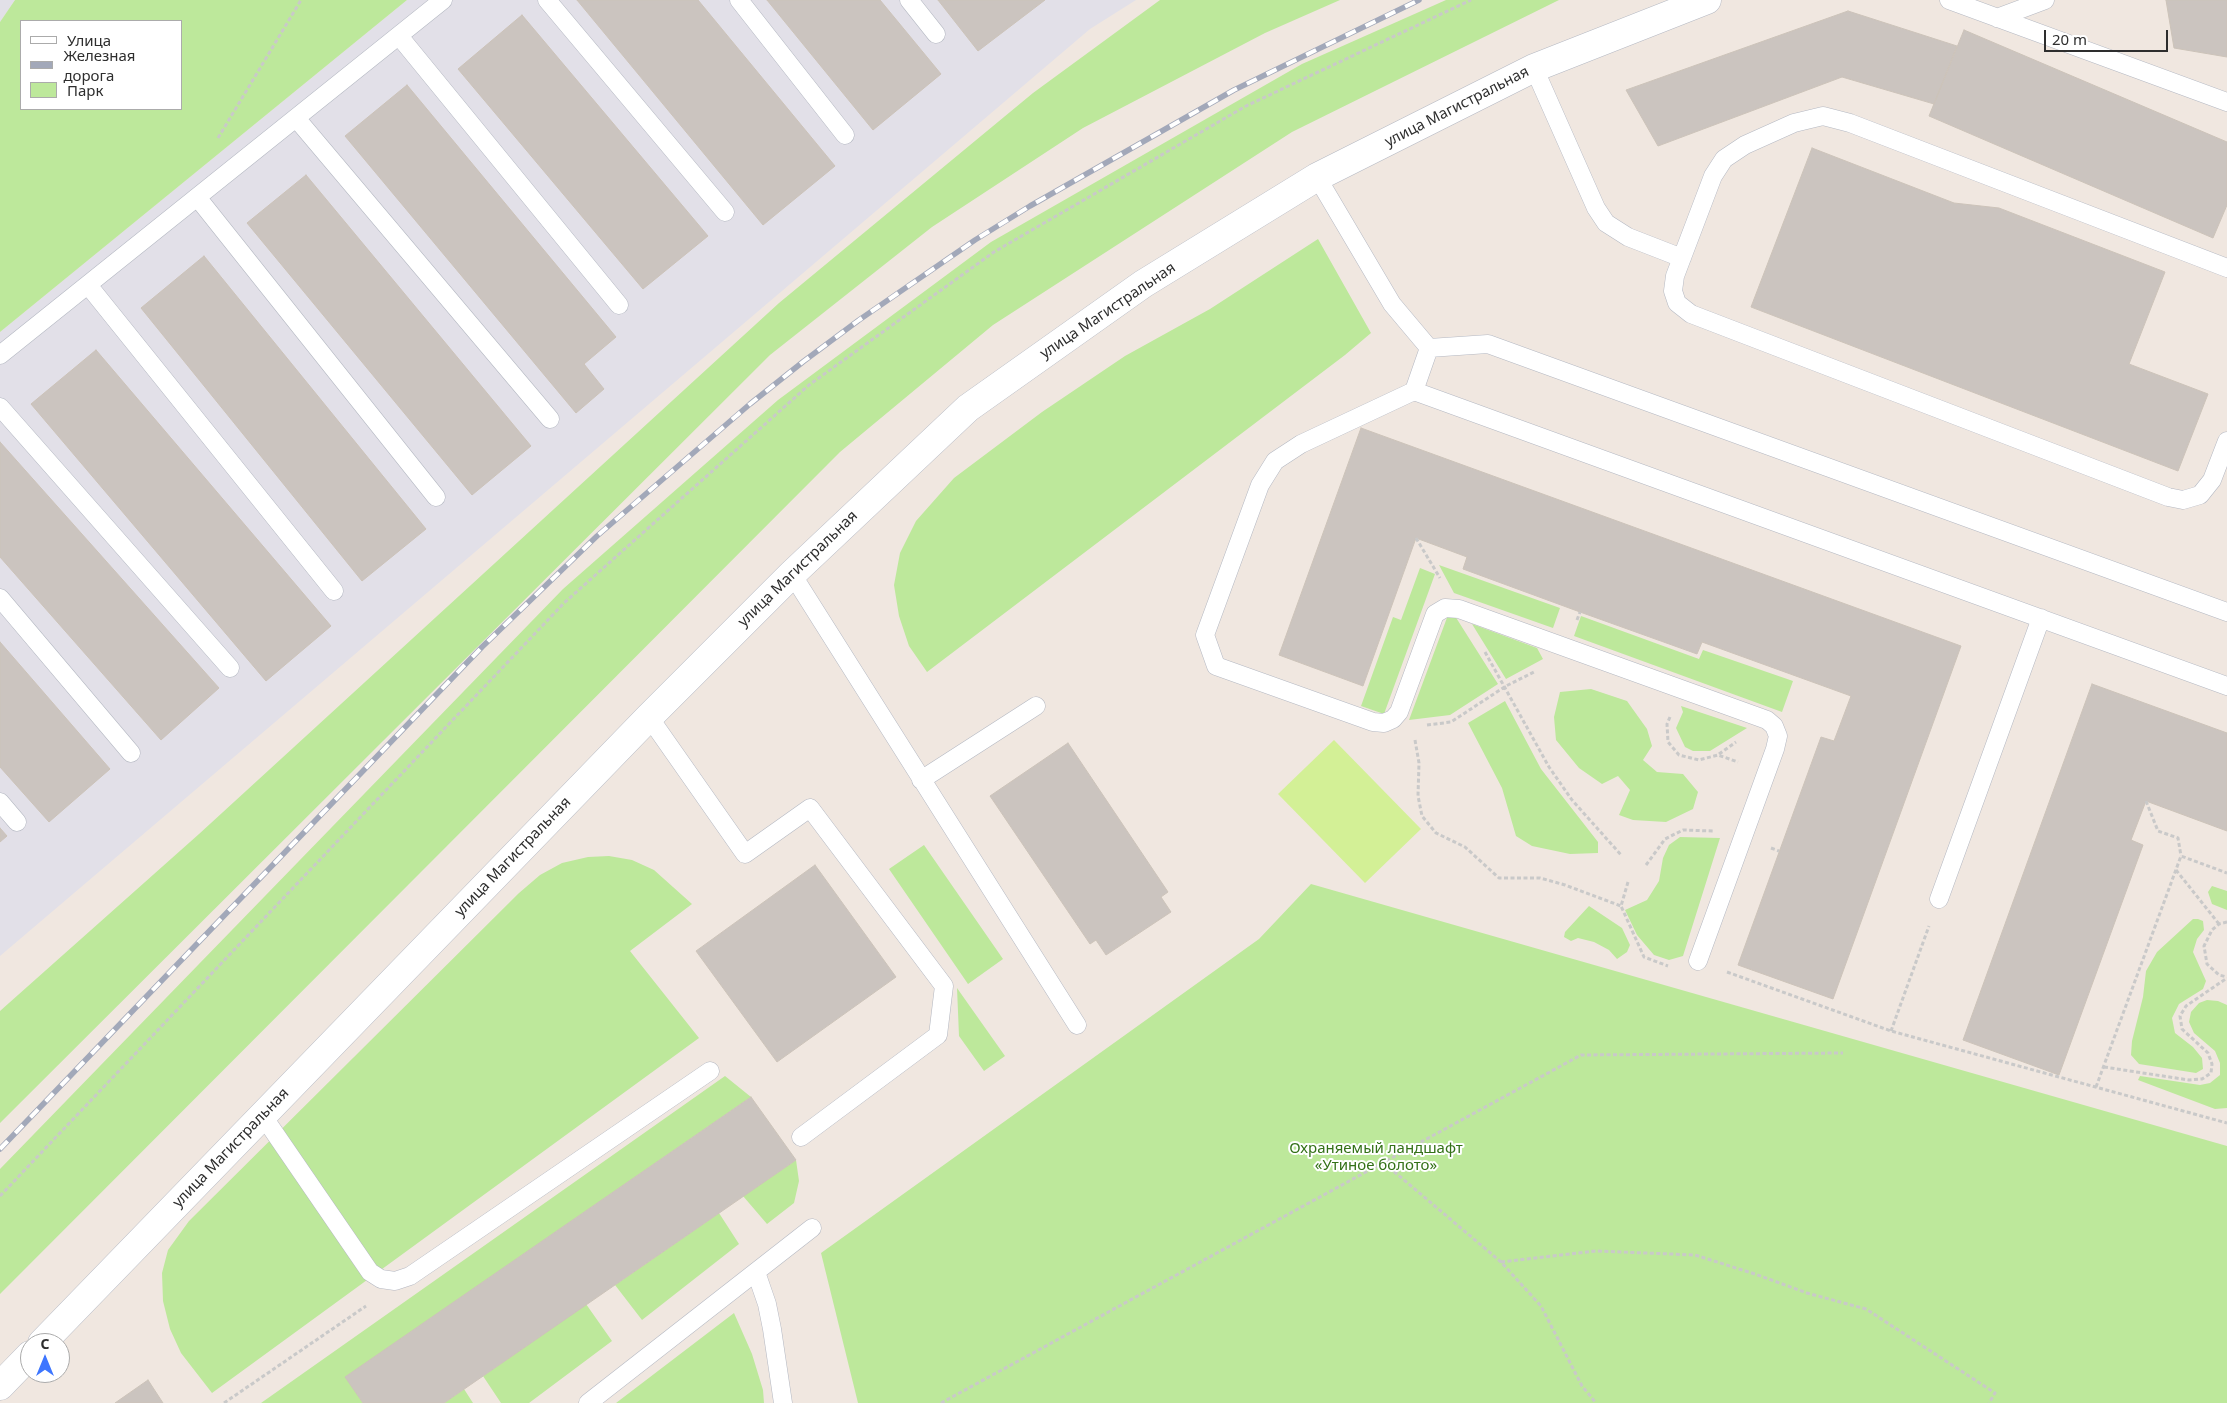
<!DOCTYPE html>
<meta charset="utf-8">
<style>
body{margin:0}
#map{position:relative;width:2227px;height:1403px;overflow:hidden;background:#f0e7e0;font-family:"Noto Sans",sans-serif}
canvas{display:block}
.legend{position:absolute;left:20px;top:20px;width:162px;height:90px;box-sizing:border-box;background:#fff;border:1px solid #ababab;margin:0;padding:6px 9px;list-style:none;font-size:15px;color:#2e2e2e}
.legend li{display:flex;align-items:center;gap:10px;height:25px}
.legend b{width:25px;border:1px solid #ababab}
.north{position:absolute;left:20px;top:1333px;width:50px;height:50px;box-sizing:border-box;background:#fff;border:1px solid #ababab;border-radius:50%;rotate:0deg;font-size:14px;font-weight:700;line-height:20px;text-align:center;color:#2e2e2e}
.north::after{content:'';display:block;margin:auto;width:18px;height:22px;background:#3e76ff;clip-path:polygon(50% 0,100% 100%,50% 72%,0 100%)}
.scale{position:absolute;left:2044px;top:30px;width:124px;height:22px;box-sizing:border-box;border:2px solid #2e2e2e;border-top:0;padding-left:6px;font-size:15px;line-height:18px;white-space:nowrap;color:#2e2e2e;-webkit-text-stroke:4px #fff;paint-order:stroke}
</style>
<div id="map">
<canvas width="2227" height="1403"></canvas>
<ul class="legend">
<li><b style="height:6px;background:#fff"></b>Улица</li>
<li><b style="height:6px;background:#a2a8b9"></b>Железная дорога</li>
<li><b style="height:14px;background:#bde89b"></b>Парк</li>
</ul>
<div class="north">С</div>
<div class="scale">20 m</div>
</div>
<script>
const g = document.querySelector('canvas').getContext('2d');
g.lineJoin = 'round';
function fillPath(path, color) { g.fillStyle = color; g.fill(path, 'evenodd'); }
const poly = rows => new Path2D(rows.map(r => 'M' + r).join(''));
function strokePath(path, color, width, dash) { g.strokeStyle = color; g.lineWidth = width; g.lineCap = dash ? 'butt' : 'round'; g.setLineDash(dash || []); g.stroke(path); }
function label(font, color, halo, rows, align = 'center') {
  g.font = font + ' "Noto Sans",sans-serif'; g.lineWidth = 4; g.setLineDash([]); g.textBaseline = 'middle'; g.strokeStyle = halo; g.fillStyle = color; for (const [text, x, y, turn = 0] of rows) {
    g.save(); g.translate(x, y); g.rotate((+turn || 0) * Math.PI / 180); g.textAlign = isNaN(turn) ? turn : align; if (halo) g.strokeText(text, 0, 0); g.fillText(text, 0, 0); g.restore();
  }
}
fillPath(poly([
 [0,0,15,0,0,22],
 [407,0,1136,0,1090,29,0,956,0,332]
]), '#e2e0e8');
fillPath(poly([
 [15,0,407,0,0,332,0,22],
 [21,21,181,21,181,109,21,109],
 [1160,0,1340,0,1265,33,1083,128,932,227,770,355,0,1123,0,1011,199,834,779,303,1033,93],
 [1446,0,1559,0,1292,132,993,325,840,452,0,1294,0,1169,563,589,778,400,991,242,1302,64],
 [1318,239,1371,333,1345,355,927,672,909,646,899,616,894,585,900,553,916,521,954,478,1042,412,1125,356,1210,309],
 [1439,565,1560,608,1553,628,1454,593],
 [1420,568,1435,574,1384,714,1361,706,1393,617,1401,620],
 [1448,615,1455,616,1498,684,1450,715,1409,720],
 [1581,616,1699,659,1703,650,1793,681,1782,712,1574,636],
 [1472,624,1537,648,1543,659,1506,679],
 [1591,689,1627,701,1647,729,1652,746,1643,760,1657,772,1683,774,1698,792,1693,809,1666,822,1633,820,1619,815,1630,790,1618,776,1602,784,1579,768,1556,740,1554,717,1560,692],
 [1505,701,1541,769,1598,842,1598,853,1570,854,1532,846,1516,836,1502,788,1468,723],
 [1681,706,1747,728,1710,751,1693,751,1685,747,1676,728,1683,712],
 [1680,837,1720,838,1683,956,1669,960,1654,955,1637,935,1625,910,1647,900,1659,881,1663,858,1669,845],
 [924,845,1003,959,968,984,889,869],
 [609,856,632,860,654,870,692,904,630,951,699,1038,212,1393,181,1353,170,1329,163,1301,162,1273,168,1250,189,1221,519,893,540,875,562,863,588,857],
 [1311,884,2227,1146,2227,1403,858,1403,821,1253,1259,939],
 [2212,886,2227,891,2227,910,2212,904,2208,892],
 [1589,906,1622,928,1630,945,1627,952,1617,959,1609,950,1594,942,1578,938,1571,941,1564,937,1565,932],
 [2193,919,2198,919,2203,921,2204,930,2197,939,2193,952,2206,981,2203,989,2179,1004,2172,1018,2175,1033,2193,1047,2202,1058,2203,1069,2196,1073,2139,1064,2131,1055,2132,1041,2143,997,2146,971,2157,952],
 [957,988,1005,1056,984,1071,959,1036],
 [2207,1000,2218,1001,2227,1005,2227,1108,2215,1109,2138,1080,2140,1076,2200,1085,2210,1083,2220,1075,2220,1063,2215,1051,2194,1033,2189,1022,2191,1012,2199,1003],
 [725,1076,751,1097,346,1377,363,1403,261,1403],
 [796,1160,799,1181,794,1203,767,1224,743,1196],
 [719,1213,739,1244,642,1320,615,1285],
 [586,1304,612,1341,529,1403,501,1403,483,1376],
 [734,1313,752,1354,763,1390,764,1403,616,1403],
 [464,1389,473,1403,444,1403]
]), '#bde89b');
fillPath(poly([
 [1334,740,1421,829,1365,883,1278,794]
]), '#d3f096');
const building = poly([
 [577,0,698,0,835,166,763,225,577,0],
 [767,0,880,0,941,74,873,130,767,0],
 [938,0,1045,0,978,51,938,0],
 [2166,0,2227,0,2227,57,2174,48,2166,0],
 [1848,11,1957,46,1934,104,1842,77,1658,146,1626,90,1848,11],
 [522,15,708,236,643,289,458,69,522,15],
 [1964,30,2227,142,2227,205,2213,238,1929,116,1964,30],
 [407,85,616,337,584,364,604,389,576,413,345,136,407,85],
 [1812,148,1954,203,1999,208,2165,272,2129,364,2208,394,2178,471,1751,307,1812,148],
 [306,175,531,446,472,495,247,223,306,175],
 [204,256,426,529,362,581,141,308,204,256],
 [96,350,331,626,266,681,31,404,96,350],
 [1361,428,1961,646,1833,999,1738,965,1821,737,1834,741,1851,696,1702,642,1697,654,1580,612,1463,569,1467,557,1416,538,1363,686,1279,655,1361,428],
 [0,442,219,688,161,740,0,557,0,442],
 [0,642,110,769,49,822,0,767,0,642],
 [2092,684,2227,733,2227,831,2146,801,2131,840,2143,845,2059,1075,1963,1040,2092,684],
 [1068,743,1168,892,1161,897,1171,912,1106,955,1096,940,1090,944,990,796,1068,743],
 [0,828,7,836,0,842,0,828],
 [815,865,896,977,777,1062,696,951,815,865],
 [751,1097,796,1160,444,1403,363,1403,345,1377,751,1097],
 [148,1380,163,1403,115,1403,148,1380]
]);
fillPath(building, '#cbc4bf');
strokePath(building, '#ccc3b9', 1);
const lane = poly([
 [547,0,725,212],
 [739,0,845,135],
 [909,0,936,34],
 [1949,0,2227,102],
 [1997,18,2045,0],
 [399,36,619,305],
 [1534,68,1596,208,1606,223,1628,237,1682,258],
 [296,118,550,419],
 [1317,177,1392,304,1429,348,1414,391,2227,686],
 [197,197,436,497],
 [2227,268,1850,123,1823,116,1794,123,1745,145,1724,159,1713,176,1675,276,1673,291,1677,303,1691,314,2168,497,2183,500,2200,495,2212,480,2227,441],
 [88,285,334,591],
 [1429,348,1488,344,2227,612],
 [0,355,443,0],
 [1414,391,1301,444,1275,461,1260,485,1205,635,1216,666,1373,722,1384,723,1393,719,1399,712,1435,614,1445,608,1459,609,1767,720,1774,726,1778,736,1775,749,1698,961],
 [0,407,230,668],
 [792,574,1077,1025],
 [0,598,131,753],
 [649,717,745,854,810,808,944,986,938,1035,801,1137],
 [921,780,1036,706],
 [0,802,17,822],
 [1939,899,2041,618],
 [263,1116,370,1272,381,1279,395,1281,410,1276,710,1071],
 [756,1272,767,1304,772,1329,783,1403],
 [588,1403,812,1228]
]);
const secondary = poly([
 [42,1343,649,717,792,574,968,408,1143,284,1317,177,1534,68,1707,0],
 [0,1386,30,1355]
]);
strokePath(lane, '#b4b8c2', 19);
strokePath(secondary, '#b4b8c2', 29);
strokePath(poly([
 [218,138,301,0],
 [1416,538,1440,578],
 [1577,620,1580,612],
 [1485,652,1549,767,1572,800,1622,856],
 [1670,717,1667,724,1668,742,1679,755,1699,760,1718,755,1738,762],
 [1427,725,1451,722,1506,686,1536,671],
 [1415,740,1419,763,1418,796,1422,816,1436,833,1465,847,1499,878,1540,878,1565,885,1621,906],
 [1719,754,1736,742],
 [2146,801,2158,831,2178,838,2181,856],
 [1771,848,1779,851],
 [1646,865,1665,839,1683,830,1713,831],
 [2176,870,2219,924],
 [1628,882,1621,906,1644,957,1668,966],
 [2227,922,2219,924,2212,930,2204,946,2207,964,2219,975,2227,977],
 [1727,972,1891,1031,2227,1123],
 [1891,1031,1929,926],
 [2104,1067,2189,1080,2202,1079,2211,1073,2212,1064,2208,1053,2182,1029,2180,1016,2186,1006,2227,978],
 [2096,1087,2181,856,2227,873],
 [1384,1163,1501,1262,1541,1306,1582,1386,1596,1403],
 [0,1196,564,603,809,385,994,252,1246,106,1471,0],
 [1501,1262,1596,1251,1695,1255,1755,1274,1807,1293,1866,1309,1995,1393,1989,1403],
 [224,1403,366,1306],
 [941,1403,1581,1055,1843,1053]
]), '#c9c9c9', 3, [4, 2.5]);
strokePath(lane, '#fff', 18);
strokePath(secondary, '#fff', 28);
const rail = poly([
 [0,1149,482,647,597,536,750,404,804,361,859,320,975,240,1030,206,1234,90,1419,0]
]);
strokePath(rail, '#a2a8b9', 5.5);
strokePath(rail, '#fff', 4, [11]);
label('15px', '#2e2e2e', '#fff', [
 ["улица Магистральная",1457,107,-27],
 ["улица Магистральная",1108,311,-34],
 ["улица Магистральная",798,569,-44],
 ["улица Магистральная",513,857,-46],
 ["улица Магистральная",231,1148,-46]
]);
label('15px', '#337117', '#fff', [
 ["Охраняемый ландшафт",1376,1149],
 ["«Утиное болото»",1376,1166]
]);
</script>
